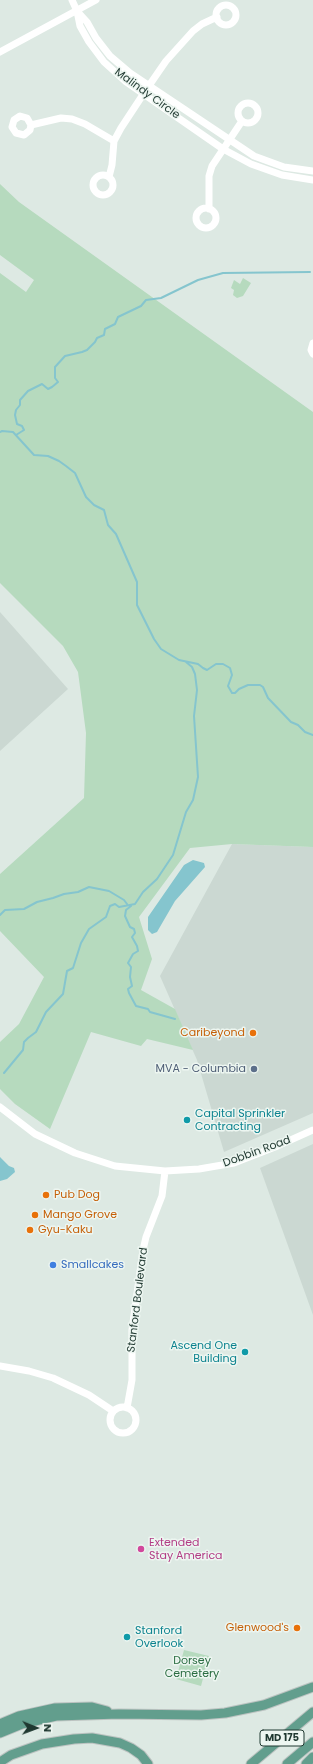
<!DOCTYPE html>
<style>
body{margin:0}
#map{position:relative;width:313px;height:1764px;overflow:hidden;background:#dde9e3;font-family:Poppins,sans-serif}
canvas{display:block}
.north{position:absolute;left:16px;top:1708px;width:40px;height:40px;-webkit-text-stroke:3px #edf6f1;paint-order:stroke;rotate:91deg;font-size:11px;font-weight:700;line-height:16px;text-align:center;color:#1f3830}
.north::after{content:'';display:block;margin:auto;width:14px;height:18px;background:#1f3830;clip-path:polygon(50% 0,100% 100%,50% 72%,0 100%)}
</style>
<div id="map">
<canvas width="313" height="1764"></canvas>
<div class="north">N</div>
</div>
<script>
const g = document.querySelector('canvas').getContext('2d');
g.lineJoin = 'round';
function fillPath(path, color) { g.fillStyle = color; g.fill(path, 'evenodd'); }
const poly = rows => new Path2D(rows.map(r => 'M' + r).join(''));
function strokePath(path, color, width, dash) { g.strokeStyle = color; g.lineWidth = width; g.lineCap = dash ? 'butt' : 'round'; g.setLineDash(dash || []); g.stroke(path); }
function label(font, color, halo, rows, align = 'center') {
  g.font = font + ' Poppins,sans-serif'; g.lineWidth = 3; g.setLineDash([]); g.textBaseline = 'middle'; g.strokeStyle = halo; g.fillStyle = color; for (const [text, x, y, turn = 0] of rows) {
    g.save(); g.translate(x, y); g.rotate((+turn || 0) * Math.PI / 180); g.textAlign = isNaN(turn) ? turn : align; if (halo) g.strokeText(text, 0, 0); g.fillText(text, 0, 0); g.restore();
  }
}
fillPath(poly([
 [0,612,68,689,0,751],
 [232,844,313,847,313,1113,224,1152,197,1060,160,976],
 [313,1144,313,1315,260,1168]
]), '#cbd8d2');
fillPath(poly([
 [0,184,19,202,313,412,313,847,232,844,190,848,139,917,152,959,141,990,175,1009,193,1050,147,1039,141,1046,91,1032,50,1129,15,1104,0,1089,0,1042,19,1024,44,977,0,931,0,874,84,798,86,733,78,672,63,646,0,583,0,273,26,292,34,280,0,255],
 [243,278,251,283,243,296,237,298,233,295,234,290,231,288,234,280,240,284],
 [184,1650,209,1656,201,1686,176,1679]
]), '#b6dabe');
fillPath(poly([
 [193,860,204,863,205,867,175,901,157,932,152,934,148,930,148,917,184,865],
 [0,1157,9,1166,14,1168,15,1172,7,1179,0,1181]
]), '#85c5ce');
strokePath(poly([
 [0,432,2,431,13,432,34,455,48,456,59,461,66,466,75,473,86,497,94,505,104,510,108,525,116,534,137,582,137,605,154,639,161,649,179,660,198,664,203,668,207,670,216,664,223,664,230,668,232,675,228,686,232,693,235,693,239,689,248,685,260,685,263,687,268,698,291,722,298,725,305,732,313,735],
 [16,435,24,430,22,426,17,424,15,415,16,410,20,405,20,400,28,391,42,384,48,389,52,387,58,382,55,378,55,367,65,356,82,352,87,350,95,342,97,338,104,335,105,329,115,324,118,317,141,306,146,300,161,298,198,280,223,273,310,272],
 [131,906,126,910,125,916,130,927,134,929,135,933,132,937,137,946,138,951,133,954,128,963,131,967,130,977,132,986,128,989,129,993,136,1006,148,1009,150,1012,175,1019],
 [0,915,5,910,24,909,37,902,53,898,64,894,78,892,89,887,109,891,124,900,127,904],
 [4,1073,23,1050,24,1042,28,1038,36,1032,46,1012,63,994,67,971,73,968,81,943,89,929,106,917,110,906,115,904,119,907,135,904,143,892,157,879,173,855,186,812,193,800,198,777,194,716,197,690,195,674,192,667,186,662]
]), '#85c5ce', 2);
const major = poly([
 [0,1724,19,1716,55,1708,92,1707,107,1711],
 [0,1733,22,1724,56,1716,119,1714,201,1715,225,1713,264,1705,313,1687],
 [0,1762,11,1755,42,1744,74,1739,92,1738,120,1743,131,1748,141,1755,148,1764],
 [251,1764,313,1712],
 [287,1764,313,1742],
 [306,1764,313,1757]
]);
strokePath(major, '#bcc3c1', 11);
strokePath(poly([
 [72,0,77,11,80,26,89,42,104,62,125,81,223,149,251,164,282,175,313,180],
 '216 15a10 10 0 1 1 20 0a10 10 0 1 1-20 0Z',
 [77,11,87,22,96,38,110,56,130,73,254,156,284,167,313,171],
 [0,52,96,0],
 '238 113a10 10 0 1 1 20 0a10 10 0 1 1-20 0Z',
 [31,125,27,118,20,116,14,120,12,127,16,133,24,135,30,130,31,125,61,118,72,119,85,124,114,141],
 '93 185a10 10 0 1 1 20 0a10 10 0 1 1-20 0Z',
 [109,177,112,165,114,141,121,128,146,90,166,61,193,31,202,24,217,17],
 '196 218a10 10 0 1 1 20 0a10 10 0 1 1-20 0Z',
 [209,209,209,176,212,166,242,121],
 [313,343,311,350,313,354],
 [0,1107,35,1134,75,1153,115,1166,165,1171,199,1169,234,1163,275,1147,313,1130],
 [0,1366,29,1371,53,1378,89,1395,113,1411],
 '110 1420a13 13 0 1 1 26 0a13 13 0 1 1-26 0Z',
 [127,1408,132,1380,132,1330,143,1250,146,1237,162,1196,165,1171]
]), '#fff', 7);
strokePath(major, '#629e8d', 9);
for (const [x, y, r, color] of [
 [253,1033,4,"#e8710a"],
 [254,1069,4,"#5c6f8a"],
 [187,1120,4,"#0f9aa8"],
 [46,1195,4,"#e8710a"],
 [35,1215,4,"#e8710a"],
 [30,1230,4,"#e8710a"],
 [53,1265,4,"#3f7fe0"],
 [245,1352,4,"#0f9aa8"],
 [141,1549,4,"#d1479c"],
 [297,1628,4,"#e8710a"],
 [127,1637,4,"#0f9aa8"]
]) { const dot = new Path2D(); dot.arc(x, y, r, 0, 2 * Math.PI); g.fillStyle = color; g.fill(dot); strokePath(dot, '#edf6f1', 1.5); }
for (const [x, y, w] of [
 [282,1738,44]
]) { const box = new Path2D(); box.roundRect(x - w / 2, y - 8, w, 16, 3); g.fillStyle = '#edf6f1'; g.fill(box); strokePath(box, '#1f3830', 1); }
label('bold 10px', '#1f3830', null, [
 ["MD 175",282,1738]
]);
label('11px', '#1f3830', '#edf6f1', [
 ["Malindy Circle",147,94,36],
 ["Dobbin Road",257,1152,-20],
 ["Stanford Boulevard",138,1300,-83]
]);
label('11px', '#c56008', '#edf6f1', [
 ["Caribeyond",245,1033,"right"],
 ["Pub Dog",54,1195],
 ["Mango Grove",43,1215],
 ["Gyu-Kaku",38,1230],
 ["Glenwood's",289,1628,"right"]
], 'left');
label('11px', '#4e5e75', '#edf6f1', [
 ["MVA - Columbia",246,1069]
], 'right');
label('11px', '#0d838f', '#edf6f1', [
 ["Capital Sprinkler",195,1114],
 ["Contracting",195,1127],
 ["Ascend One",237,1346,"right"],
 ["Building",237,1359,"right"],
 ["Stanford",135,1631],
 ["Overlook",135,1644]
], 'left');
label('11px', '#366cbe', '#edf6f1', [
 ["Smallcakes",61,1265]
], 'left');
label('11px', '#b23c85', '#edf6f1', [
 ["Extended",149,1543],
 ["Stay America",149,1556]
], 'left');
label('11px', '#2b6d42', '#edf6f1', [
 ["Dorsey",192,1661],
 ["Cemetery",192,1674]
]);
</script>
